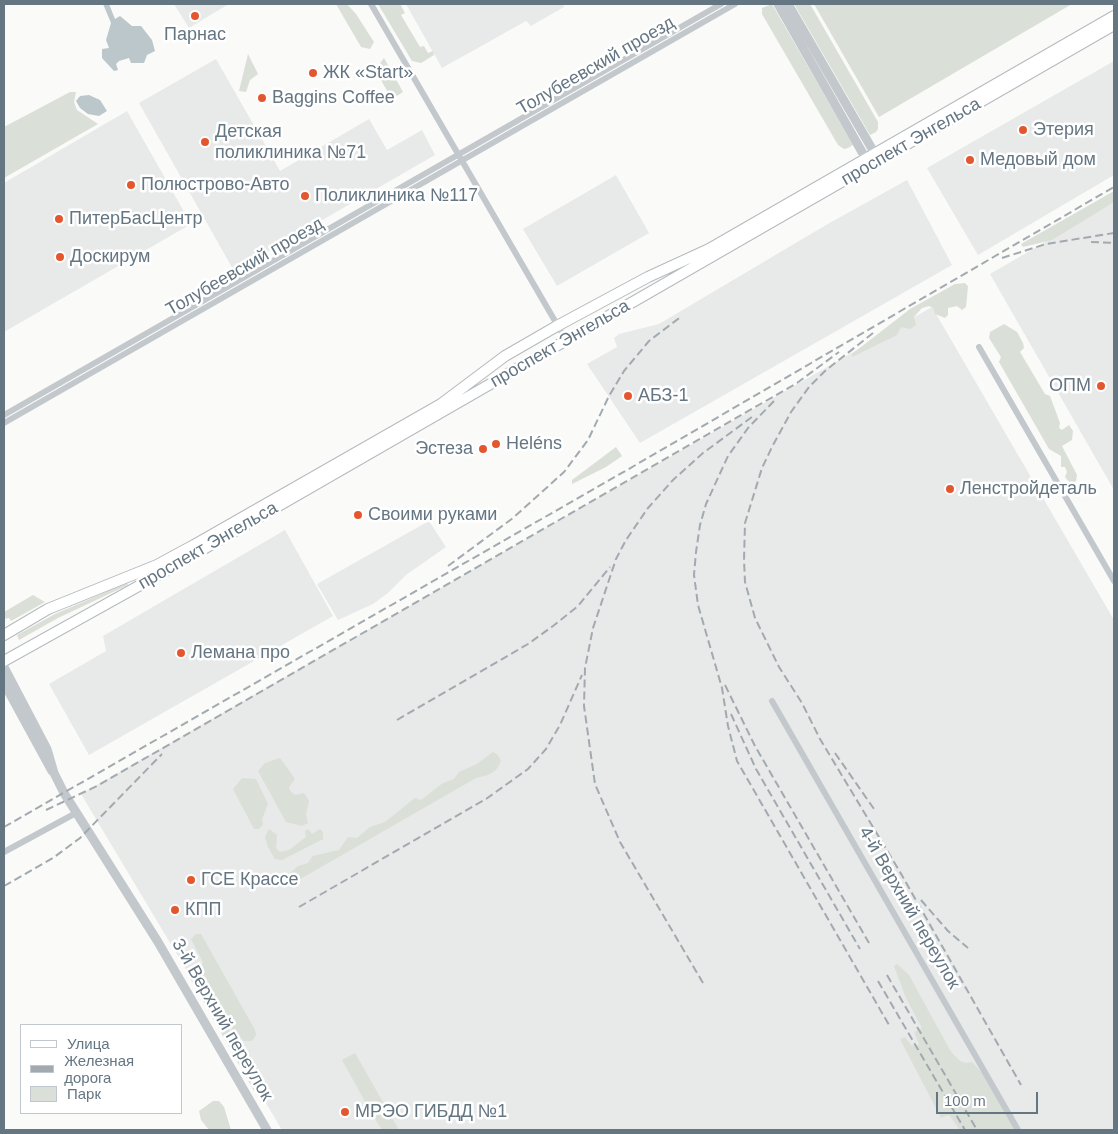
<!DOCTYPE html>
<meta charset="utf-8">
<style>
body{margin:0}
#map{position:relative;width:1118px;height:1134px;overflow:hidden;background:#fafaf8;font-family:Helvetica,sans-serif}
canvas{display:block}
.frame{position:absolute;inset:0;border:5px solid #657683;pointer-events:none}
.legend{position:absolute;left:20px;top:1024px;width:162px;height:90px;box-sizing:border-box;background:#fff;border:1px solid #c1c8cd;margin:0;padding:6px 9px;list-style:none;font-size:15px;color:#657683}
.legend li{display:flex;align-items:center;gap:10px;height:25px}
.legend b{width:25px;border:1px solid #c1c8cd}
.scale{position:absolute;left:936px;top:1092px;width:102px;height:22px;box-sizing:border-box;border:2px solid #657683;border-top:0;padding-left:6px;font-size:15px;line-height:18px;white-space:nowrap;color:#657683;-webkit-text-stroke:4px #fff;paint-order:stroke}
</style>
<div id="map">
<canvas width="1118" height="1134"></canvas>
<div class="frame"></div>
<ul class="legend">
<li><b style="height:6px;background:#fff"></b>Улица</li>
<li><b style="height:6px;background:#a2aab0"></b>Железная дорога</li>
<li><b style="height:14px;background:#dadfd7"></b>Парк</li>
</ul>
<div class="scale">100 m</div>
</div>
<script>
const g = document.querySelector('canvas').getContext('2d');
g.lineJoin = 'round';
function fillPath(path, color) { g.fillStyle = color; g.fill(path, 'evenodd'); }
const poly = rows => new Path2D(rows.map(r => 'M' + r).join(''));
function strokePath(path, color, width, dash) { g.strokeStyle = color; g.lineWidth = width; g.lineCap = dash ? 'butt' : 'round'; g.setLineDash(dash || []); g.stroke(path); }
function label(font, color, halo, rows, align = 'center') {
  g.font = font + ' Helvetica,sans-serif'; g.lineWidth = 5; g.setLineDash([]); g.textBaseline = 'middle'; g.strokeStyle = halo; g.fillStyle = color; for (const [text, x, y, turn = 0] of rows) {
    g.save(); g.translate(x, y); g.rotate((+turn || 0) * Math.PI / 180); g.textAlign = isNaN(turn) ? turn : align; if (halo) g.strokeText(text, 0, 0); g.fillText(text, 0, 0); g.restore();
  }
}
fillPath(poly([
 [174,4,226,4,227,5,189,28],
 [406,4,563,4,564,7,531,26,526,21,442,68],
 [216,59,280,171,369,119,387,150,422,130,435,155,234,271,139,103],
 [1114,61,1114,175,978,255,927,168],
 [127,111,191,224,4,332,4,183],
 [616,175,649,233,557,286,523,229],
 [907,180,952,265,640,443,587,364,617,347,614,338,619,334,659,324,826,225],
 [1114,202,1114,490,990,274],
 [932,307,1114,620,1114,1130,282,1130,81,794],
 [429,521,446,547,406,575,388,593,373,604,338,620,317,584],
 [285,530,333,616,89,755,49,684,106,651,103,636]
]), '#e8e9e9');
fillPath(poly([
 [336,4,347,4,356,14,374,42,370,49,361,47],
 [378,4,400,4,405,13,401,15,420,47,424,46,428,53,433,51,434,55,421,63,412,61],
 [772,4,853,145,848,148,844,149,838,145,762,14,762,8],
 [794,4,810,4,878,122,878,129,876,132,870,135],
 [814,4,1072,4,879,117],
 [248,54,258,74,250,80,246,92,239,91],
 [384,58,403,92,392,99,375,70],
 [70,92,76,92,74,102,77,110,98,124,4,178,4,127],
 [1114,191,1114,202,1052,240,1023,247,1021,244],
 [965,283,968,286,966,307,962,310,957,306,948,308,948,315,945,318,935,314,933,308,929,306,922,308,914,317,916,325,910,329,901,327,897,335,852,357,852,354,910,309,955,284],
 [1004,324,1017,332,1023,343,1024,348,1020,352,1045,394,1050,396,1060,423,1059,428,1062,430,1069,425,1073,431,1072,440,1062,446,1077,475,1076,481,1071,484,1065,477,1067,472,1065,467,1061,467,1061,456,1049,449,999,362,1001,357,989,338,990,332],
 [616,447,622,456,606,467,572,484,572,480],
 [127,583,128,585,58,618,19,640,17,635,55,614],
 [33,595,45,602,11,621,9,618,4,619,4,612],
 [493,752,498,755,501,761,496,770,488,775,476,778,288,886,285,885,287,876,298,866,308,863,313,856,339,850,348,837,357,838,370,827,385,822,415,798,421,800,443,783,454,779,459,772,477,764],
 [280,758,295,779,289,787,290,791,295,795,304,793,309,801,306,814,308,823,302,826,286,822,258,771,265,763],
 [242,778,256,779,268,804,262,819,263,825,258,829,254,829,233,789],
 [269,829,277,835,276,848,280,852,289,850,306,837,305,831,308,829,312,834,320,829,323,832,323,839,282,860,275,859,268,847,265,837],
 [196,934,201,934,255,1030,256,1035,252,1041,244,1041,233,1030,199,970,203,962,191,939],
 [897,964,909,975,951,1052,960,1061,966,1063,972,1062,984,1075,1015,1130,960,1130,949,1115,941,1118,900,1039,905,1037,911,1045,917,1046,919,1044,914,1032,922,1028,906,998,894,966],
 [194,969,261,1086,254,1091,187,973],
 [355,1053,384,1104,371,1112,342,1060],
 [213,1101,219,1101,224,1107,231,1130,209,1130,201,1120,199,1111],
 [387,1109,399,1130,382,1130,374,1117]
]), '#dadfd7');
fillPath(poly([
 [103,4,109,4,115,19,120,16,132,26,141,26,152,40,155,51,147,55,144,63,131,63,129,58,119,61,116,64,118,70,114,71,102,58,102,49,109,48,106,40,111,23],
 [89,95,100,100,107,111,99,116,88,114,80,108,76,101,80,96]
]), '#bbc7cb');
const primary = poly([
 [4,635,48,609,157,565,194,545,441,404,505,356,557,326,648,277,709,249,1114,16],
 [4,661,162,573,1114,25]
]);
strokePath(primary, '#b5babe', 12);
strokePath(poly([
 [371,4,566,340],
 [979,347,1114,581],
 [4,415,721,4],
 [4,423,735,4],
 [772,701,1018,1130],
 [4,852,76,813]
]), '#c3c8cc', 6);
strokePath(poly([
 [778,4,866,159,875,163,875,154,788,4],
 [4,667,47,749,54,773,64,793,158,942,267,1130],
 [4,683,52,771]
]), '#c3c8cc', 9);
strokePath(primary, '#fff', 10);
strokePath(poly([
 [1091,242,1114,243],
 [1002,258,1046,244,1114,233],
 [873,333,825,371,809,387,791,412,772,447,762,468,745,523,744,560,745,582,755,618,779,667,802,703,820,739,900,872,1021,1085],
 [774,401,748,428,728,456,706,504,700,525,696,552,694,575,698,605,722,688,728,726,737,761,889,1025],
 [448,566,513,518,564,472,588,440,609,396,624,371,649,341,682,316],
 [725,685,755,746,869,943],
 [731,714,756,769,860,949],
 [397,720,528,644,553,626,578,606,610,567],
 [835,753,874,809],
 [46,810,97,786,797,383,839,352],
 [4,827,627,470,1114,187],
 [4,886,53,858,80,838,162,754],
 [921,900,948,931,968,948],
 [299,907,486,799,528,769,546,749,560,725,582,675],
 [887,975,977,1130],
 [878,981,965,1130],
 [703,983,620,842,595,784,584,706,585,668,593,628,616,559,626,540,648,508,673,480,703,453,752,417]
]), '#a2aab0', 2, [8, 4]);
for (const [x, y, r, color] of [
 [195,16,5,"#e4572e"],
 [313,73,5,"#e4572e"],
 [262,98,5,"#e4572e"],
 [1023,130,5,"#e4572e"],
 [205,142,5,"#e4572e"],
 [970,160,5,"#e4572e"],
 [131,185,5,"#e4572e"],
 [305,196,5,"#e4572e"],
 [59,219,5,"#e4572e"],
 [60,257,5,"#e4572e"],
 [1101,386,5,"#e4572e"],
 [628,396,5,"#e4572e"],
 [496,444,5,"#e4572e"],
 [483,449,5,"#e4572e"],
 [950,489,5,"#e4572e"],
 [358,515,5,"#e4572e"],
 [181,653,5,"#e4572e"],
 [191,880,5,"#e4572e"],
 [175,910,5,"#e4572e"],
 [345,1112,5,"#e4572e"]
]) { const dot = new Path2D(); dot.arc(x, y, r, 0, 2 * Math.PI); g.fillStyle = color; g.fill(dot); strokePath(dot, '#fff', 2); }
label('18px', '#657683', '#fff', [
 ["Парнас",195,35,"center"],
 ["ЖК «Start»",323,73],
 ["Baggins Coffee",272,98],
 ["Этерия",1033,130],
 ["Детская",215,132],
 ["поликлиника №71",215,153],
 ["Медовый дом",980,160],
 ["Полюстрово-Авто",141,185],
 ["Поликлиника №117",315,196],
 ["ПитерБасЦентр",69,219],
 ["Доскирум",70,257],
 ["ОПМ",1091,386,"right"],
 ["АБЗ-1",638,396],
 ["Heléns",506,444],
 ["Эстеза",473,449,"right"],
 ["Ленстройдеталь",960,489],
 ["Своими руками",368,515],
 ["Лемана про",191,653],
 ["ГСЕ Крассе",201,880],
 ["КПП",185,910],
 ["МРЭО ГИБДД №1",355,1112]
], 'left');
label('18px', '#657683', '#fff', [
 ["Толубеевский проезд",596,66,-30],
 ["проспект Энгельса",911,142,-30],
 ["Толубеевский проезд",245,267,-30],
 ["проспект Энгельса",560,344,-30],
 ["проспект Энгельса",208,546,-30],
 ["4-й Верхний переулок",909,908,60],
 ["3-й Верхний переулок",222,1020,60]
]);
</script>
